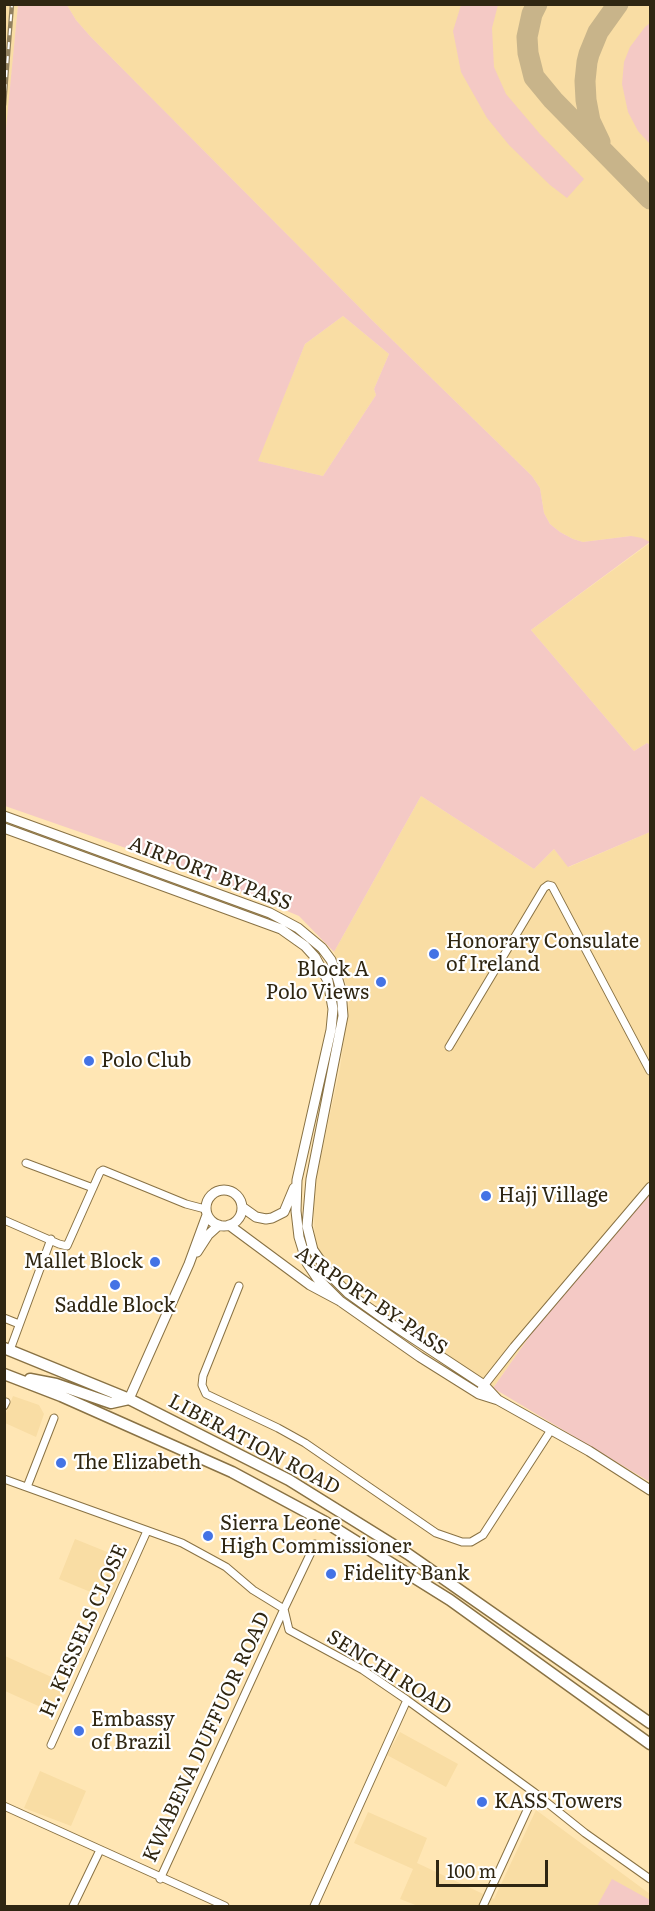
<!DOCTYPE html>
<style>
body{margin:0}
#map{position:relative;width:655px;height:1911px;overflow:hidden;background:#ffe6b4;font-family:Literata,serif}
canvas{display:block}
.frame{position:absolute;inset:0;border:6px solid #2f2612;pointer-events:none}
.scale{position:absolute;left:436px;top:1860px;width:112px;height:27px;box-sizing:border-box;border:3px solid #2f2612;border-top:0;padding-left:8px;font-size:18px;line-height:21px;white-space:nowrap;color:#2f2612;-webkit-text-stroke:4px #fff;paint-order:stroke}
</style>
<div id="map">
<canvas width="655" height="1911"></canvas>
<div class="frame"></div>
<div class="scale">100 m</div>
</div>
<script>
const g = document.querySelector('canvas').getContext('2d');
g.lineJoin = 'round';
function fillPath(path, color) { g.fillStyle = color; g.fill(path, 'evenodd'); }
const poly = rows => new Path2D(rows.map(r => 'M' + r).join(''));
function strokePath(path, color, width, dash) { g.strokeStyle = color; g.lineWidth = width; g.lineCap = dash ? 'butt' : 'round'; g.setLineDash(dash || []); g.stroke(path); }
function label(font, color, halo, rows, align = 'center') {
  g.font = font + ' Literata,serif'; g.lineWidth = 4.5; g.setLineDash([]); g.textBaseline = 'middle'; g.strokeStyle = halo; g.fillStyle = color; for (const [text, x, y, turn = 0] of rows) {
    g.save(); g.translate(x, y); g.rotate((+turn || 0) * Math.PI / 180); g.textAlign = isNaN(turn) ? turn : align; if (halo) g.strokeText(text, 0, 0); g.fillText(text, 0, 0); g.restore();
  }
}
fillPath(poly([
 [4,5,18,5,5,149,4,149],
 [67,5,650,5,650,543,631,536,583,542,573,539,560,532,550,524,544,513,540,488,532,476,373,321,90,36,76,20],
 [343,316,389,354,374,389,376,395,323,476,257,461,305,344],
 [650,543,650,745,647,743,634,751,531,630],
 [421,796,534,869,554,849,569,867,650,832,650,1187,565,1286,493,1388,333,1272,315,1244,313,1192,340,1068,350,995,334,952],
 [13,1396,39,1405,44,1414,36,1437,5,1423,5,1416],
 [75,1539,127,1560,110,1600,59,1579],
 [5,1656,67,1684,54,1713,5,1691],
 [400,1732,458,1764,446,1787,387,1755],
 [40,1771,86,1791,71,1826,24,1808],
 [536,1810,650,1894,650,1906,418,1906,400,1899,413,1869,354,1843,368,1812,427,1838,417,1863,494,1899]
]), '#f9dda4');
fillPath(poly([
 [18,5,67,5,76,20,90,36,373,321,532,476,540,488,544,513,550,524,560,532,573,539,583,542,631,536,642,538,650,542,531,630,634,751,647,743,650,745,650,832,568,867,554,849,534,869,421,796,334,952,299,916,192,871,5,806,4,149],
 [343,316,389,354,374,389,376,395,323,476,258,461,305,344],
 [461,5,498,5,492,28,494,67,506,94,540,134,584,179,567,198,550,185,509,145,487,118,461,72,453,31],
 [650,23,650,144,638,131,628,112,622,84,624,62,630,47,645,27],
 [650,1187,650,1482,493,1388,565,1286],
 [612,1879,650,1900,648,1906,597,1906]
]), '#f4c9c5');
strokePath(poly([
 [537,4,532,14,527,37,528,53,534,77,553,100,650,199],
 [600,142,590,121,586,100,585,81,587,62,589,54,598,32,618,4]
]), '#c8b48a', 21);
const minor = poly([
 [449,1047,544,888,548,885,552,886,650,1071],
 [26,1163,93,1188],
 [4,1220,59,1244,67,1246,100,1172,103,1170,186,1204,205,1209],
 [239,1286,203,1376,202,1385,206,1394,278,1428,305,1443,436,1533,462,1542,471,1542,483,1535,551,1430],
 [4,1318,19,1324],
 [10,1350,51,1239],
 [4,1406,6,1402],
 [4,1479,182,1543,226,1567,253,1590,284,1609,289,1630,363,1670,407,1700,535,1793,585,1833,650,1879],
 [27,1487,54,1418],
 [51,1745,147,1531],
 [4,1806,225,1906],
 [160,1879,284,1609,315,1544],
 [73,1906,100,1850],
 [314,1906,407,1700],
 [483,1906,535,1793]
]);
const tertiary = poly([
 [479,1394,484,1385,514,1347,650,1187]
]);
const secondary = poly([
 [4,816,270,913,298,928,322,948,331,960,336,973,341,990,343,1016,311,1179,307,1226,313,1250,331,1276,348,1293,390,1323,484,1385,498,1400],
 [4,828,281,929,305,946,315,957,328,981,333,1009,331,1030,297,1180,296,1211,299,1237,307,1263,317,1278,340,1301],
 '206 1208a18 18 0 1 1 36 0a18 18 0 1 1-36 0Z',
 [242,1207,256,1217,266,1219,272,1218,284,1212,294,1188],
 [229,1225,310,1285,340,1301,420,1357,479,1394,498,1400,589,1451,650,1490],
 [197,1252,208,1235,219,1225],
 [129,1399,189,1264,207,1215]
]);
const trunk = poly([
 [4,1348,129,1399,289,1480,408,1554,650,1723],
 [4,1374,61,1396,232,1472,325,1522,450,1600,650,1744],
 [30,1379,56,1384,111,1403,129,1399]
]);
strokePath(minor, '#897244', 9);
strokePath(tertiary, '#897244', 10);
strokePath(secondary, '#897244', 11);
strokePath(trunk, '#897244', 13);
strokePath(minor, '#fff', 7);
strokePath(tertiary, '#fff', 8);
strokePath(secondary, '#fff', 9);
strokePath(trunk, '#fff', 10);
const rail = poly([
 [4,105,12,4]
]);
strokePath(rail, '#92815f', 4.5);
strokePath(rail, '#fff', 2, [7]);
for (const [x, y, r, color] of [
 [434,954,6,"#4473e5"],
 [381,982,6,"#4473e5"],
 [89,1061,6,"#4473e5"],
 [486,1196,6,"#4473e5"],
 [155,1262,6,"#4473e5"],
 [115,1285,6,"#4473e5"],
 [61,1463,6,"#4473e5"],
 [208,1536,6,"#4473e5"],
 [331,1574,6,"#4473e5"],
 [79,1731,6,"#4473e5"],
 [482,1802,6,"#4473e5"]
]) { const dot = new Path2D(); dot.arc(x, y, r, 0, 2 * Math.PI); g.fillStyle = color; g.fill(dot); strokePath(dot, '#fff', 2); }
label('20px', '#2f2612', '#fff', [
 ["AIRPORT BYPASS",210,874,21],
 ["AIRPORT BY-PASS",371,1301,34],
 ["LIBERATION ROAD",254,1445,28],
 ["H. KESSELS CLOSE",84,1631,-66],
 ["SENCHI ROAD",389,1673,32],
 ["KWABENA DUFFUOR ROAD",207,1737,-65]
]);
label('20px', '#2f2612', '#fff', [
 ["Honorary Consulate",446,942],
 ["of Ireland",446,965],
 ["Block A",369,970,"right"],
 ["Polo Views",369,993,"right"],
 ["Polo Club",101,1061],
 ["Hajj Village",498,1196],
 ["Mallet Block",143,1262,"right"],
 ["Saddle Block",115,1306,"center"],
 ["The Elizabeth",73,1463],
 ["Sierra Leone",220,1524],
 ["High Commissioner",220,1547],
 ["Fidelity Bank",343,1574],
 ["Embassy",91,1720],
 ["of Brazil",91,1743],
 ["KASS Towers",494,1802]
], 'left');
</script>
